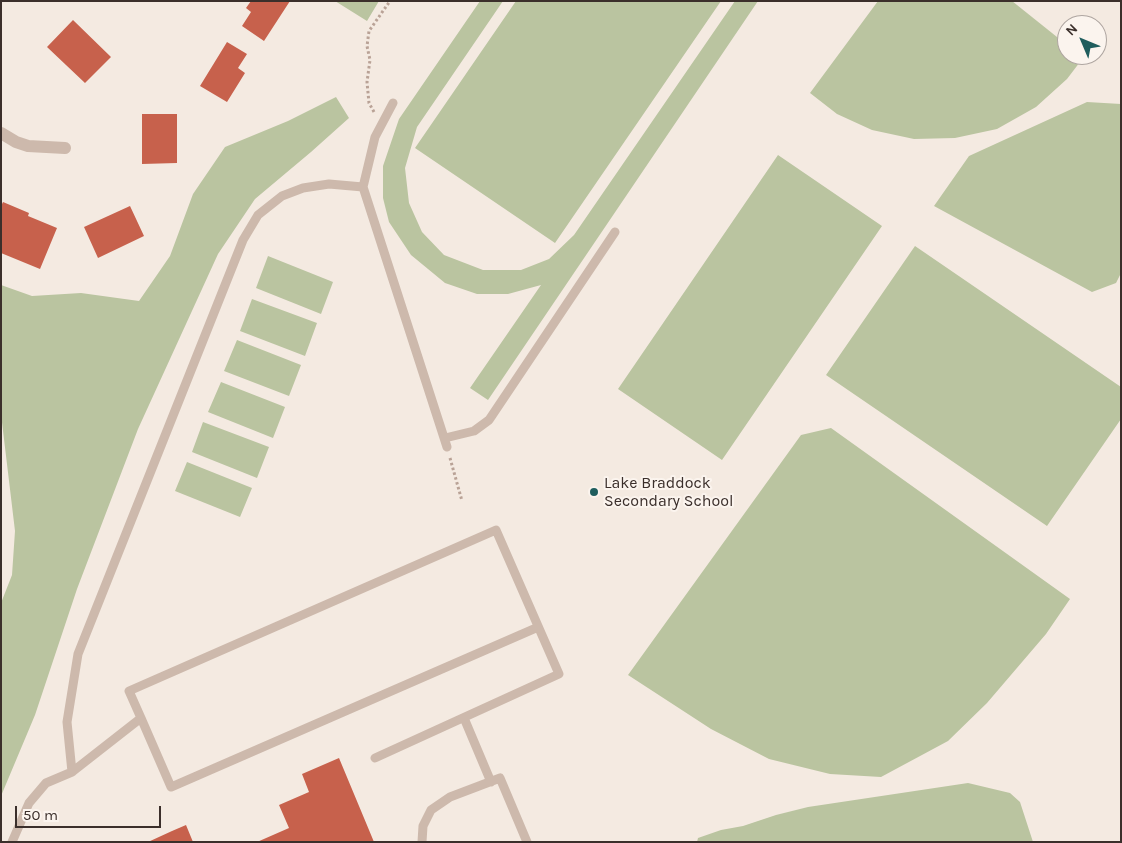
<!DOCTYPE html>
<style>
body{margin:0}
#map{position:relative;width:1122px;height:843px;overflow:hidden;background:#f4eae1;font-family:Karla,sans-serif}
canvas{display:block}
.frame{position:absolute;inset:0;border:2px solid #3b2f2b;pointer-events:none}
.north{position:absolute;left:1057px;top:15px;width:50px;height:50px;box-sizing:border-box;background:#fbf4ee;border:1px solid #aea5a0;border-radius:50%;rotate:315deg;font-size:14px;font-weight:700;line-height:20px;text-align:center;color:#3b2f2b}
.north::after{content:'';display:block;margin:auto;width:18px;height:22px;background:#1f5d5d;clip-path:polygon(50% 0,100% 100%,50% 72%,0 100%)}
.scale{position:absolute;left:15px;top:806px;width:146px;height:22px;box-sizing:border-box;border:2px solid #3b2f2b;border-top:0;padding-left:6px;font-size:15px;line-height:18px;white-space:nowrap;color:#3b2f2b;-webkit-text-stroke:4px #fbf4ee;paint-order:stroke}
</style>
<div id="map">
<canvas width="1122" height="843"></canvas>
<div class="frame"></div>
<div class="north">N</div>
<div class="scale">50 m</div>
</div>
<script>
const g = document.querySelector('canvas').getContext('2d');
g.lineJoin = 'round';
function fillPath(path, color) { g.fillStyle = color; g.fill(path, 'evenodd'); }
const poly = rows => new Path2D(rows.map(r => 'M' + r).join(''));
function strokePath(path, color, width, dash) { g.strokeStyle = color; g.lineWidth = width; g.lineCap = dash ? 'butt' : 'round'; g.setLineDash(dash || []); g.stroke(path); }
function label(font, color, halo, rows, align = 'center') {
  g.font = font + ' Karla,sans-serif'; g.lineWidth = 4; g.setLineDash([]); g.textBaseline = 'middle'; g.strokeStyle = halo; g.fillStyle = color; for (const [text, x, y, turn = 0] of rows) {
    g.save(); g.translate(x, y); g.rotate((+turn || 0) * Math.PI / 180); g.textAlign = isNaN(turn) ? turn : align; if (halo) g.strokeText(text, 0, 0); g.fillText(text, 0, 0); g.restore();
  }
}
fillPath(poly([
 [335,1,379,1,367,21],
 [480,1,503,1,417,127,405,168,409,203,422,232,444,255,483,270,521,270,549,259,574,235,735,1,758,1,488,400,470,388,541,285,508,294,477,294,445,283,411,255,389,222,383,198,383,166,399,119],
 [516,1,721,1,555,243,415,148],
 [878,1,1012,1,1067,45,1067,55,1080,55,1083,58,1067,79,1036,107,997,129,955,138,914,139,872,130,837,114,810,93],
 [336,97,349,118,311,152,255,199,218,254,138,429,77,589,35,715,1,796,1,603,12,575,15,531,1,414,1,285,32,296,81,293,139,301,170,256,193,194,225,147,288,121],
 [1087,102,1121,104,1121,273,1116,283,1092,292,934,206,969,156],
 [778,155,882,226,722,460,618,389],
 [915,246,1121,387,1121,419,1047,526,826,375],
 [268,256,333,282,321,314,256,288],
 [252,299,317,323,305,356,240,331],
 [237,340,301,365,289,396,224,371],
 [221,382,285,407,273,438,208,412],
 [203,422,269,447,257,478,192,452],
 [831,428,1070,599,1046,634,987,703,948,741,881,777,830,774,769,759,711,729,628,675,801,435],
 [187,462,252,488,240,517,175,491],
 [968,783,1010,793,1020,802,1033,842,697,842,698,838,721,830,743,826,776,815,808,807]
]), '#bac4a0');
fillPath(poly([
 [251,1,290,1,264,41,242,26,251,12,246,8],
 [73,20,111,57,85,83,47,47],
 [227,42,247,54,238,68,245,73,227,102,200,86],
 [142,114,177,114,177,163,142,164],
 [3,202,29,213,28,216,57,228,40,269,1,253,1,206],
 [130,206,144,236,98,258,84,227],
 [339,758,374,842,257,842,289,828,279,805,309,792,302,774],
 [186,825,193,842,148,842,172,831]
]), '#c7614c');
strokePath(poly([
 [374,112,369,103,367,82,370,60,367,46,369,31,390,1],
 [450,458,462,501]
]), '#b9a296', 3, [2.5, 2.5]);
strokePath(poly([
 [393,103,375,137,363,187,447,447],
 [445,438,474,431,489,420,615,232],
 [141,718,171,787,538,627],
 [464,718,491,782],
 [72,772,141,718,129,691,496,530,559,674,375,758],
 [12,842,29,803,46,783,72,772,67,722,78,654,243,240,258,215,282,196,303,188,329,184,363,187],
 [422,842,423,826,431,810,450,797,500,778,527,842]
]), '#cdb9ac', 9);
strokePath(poly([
 [1,133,16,142,28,146,65,148]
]), '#cdb9ac', 12);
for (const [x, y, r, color] of [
 [594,492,5,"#1f5d5d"]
]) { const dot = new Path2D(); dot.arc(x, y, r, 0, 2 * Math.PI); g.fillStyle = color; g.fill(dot); strokePath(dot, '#fbf4ee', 2); }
label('16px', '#3b2f2b', '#fbf4ee', [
 ["Lake Braddock",604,483],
 ["Secondary School",604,501]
], 'left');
</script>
